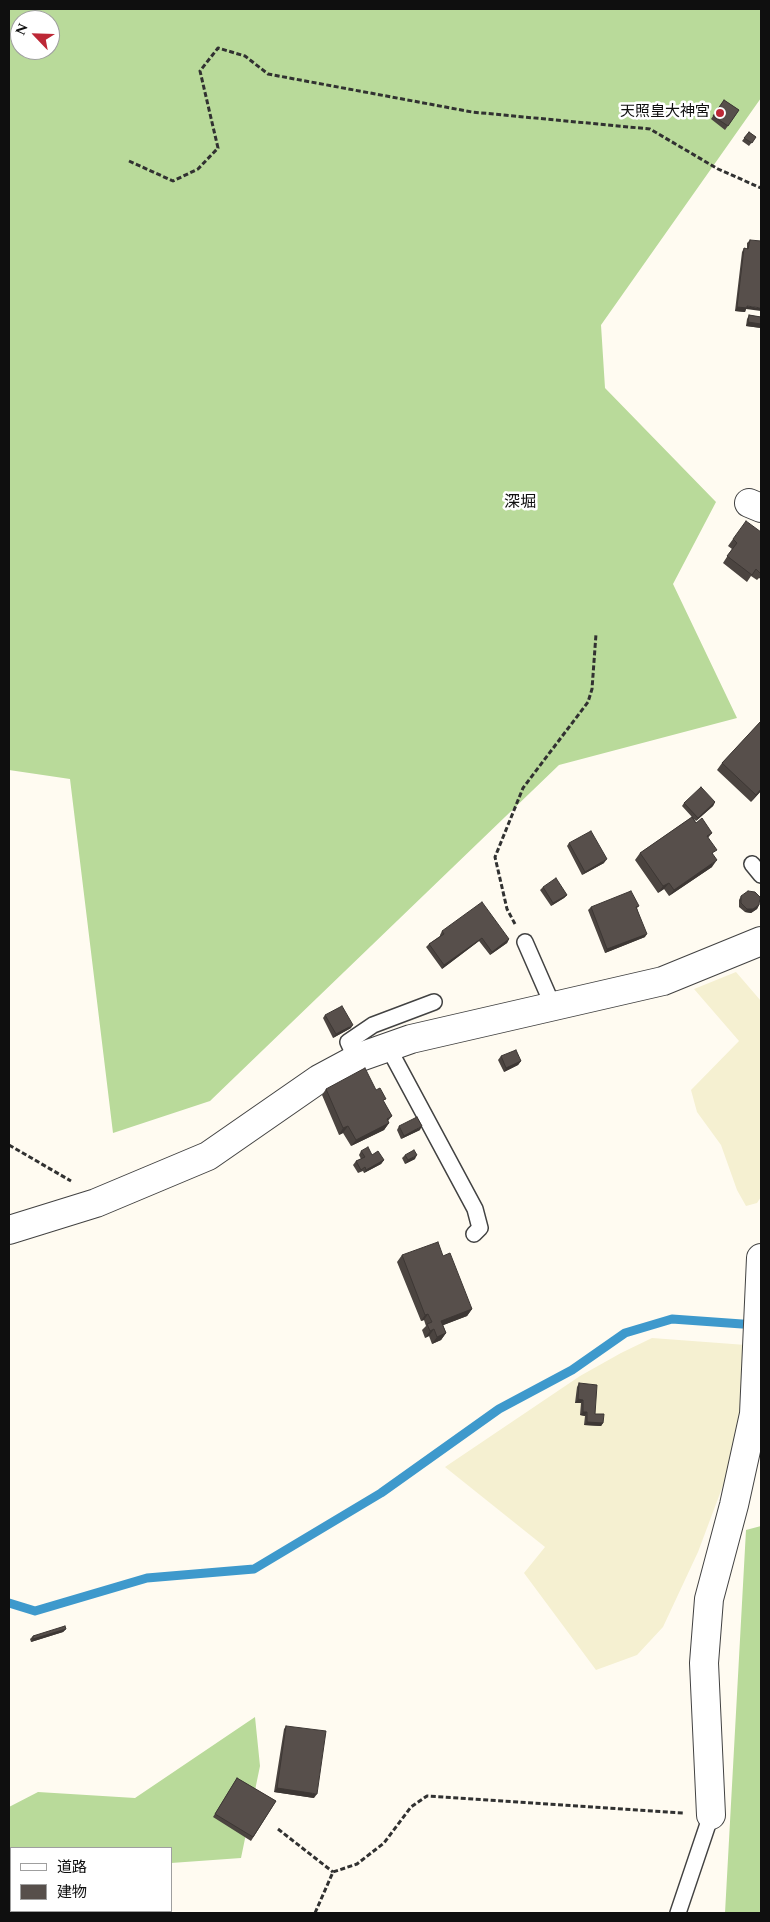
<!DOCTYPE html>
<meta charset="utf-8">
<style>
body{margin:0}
#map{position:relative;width:770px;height:1922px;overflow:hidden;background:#fffbf1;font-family:Spectral,"Noto Sans JP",serif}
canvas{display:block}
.frame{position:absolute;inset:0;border:10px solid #0f0f0f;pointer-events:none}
.legend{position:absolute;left:10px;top:1847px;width:162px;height:65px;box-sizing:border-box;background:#fff;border:1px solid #9f9f9f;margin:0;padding:6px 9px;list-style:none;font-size:15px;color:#0f0f0f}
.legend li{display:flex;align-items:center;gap:10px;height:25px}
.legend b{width:25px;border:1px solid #9f9f9f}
.north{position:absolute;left:10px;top:10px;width:50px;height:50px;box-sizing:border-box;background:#fff;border:1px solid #9f9f9f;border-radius:50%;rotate:294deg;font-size:14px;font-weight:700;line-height:20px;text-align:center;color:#0f0f0f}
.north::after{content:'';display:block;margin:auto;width:18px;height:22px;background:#bd2836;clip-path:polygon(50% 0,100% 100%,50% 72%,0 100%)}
</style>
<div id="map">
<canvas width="770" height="1922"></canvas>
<div class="frame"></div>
<ul class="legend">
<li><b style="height:6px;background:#fff"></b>道路</li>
<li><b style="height:14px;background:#574f4b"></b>建物</li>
</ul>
<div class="north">N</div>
</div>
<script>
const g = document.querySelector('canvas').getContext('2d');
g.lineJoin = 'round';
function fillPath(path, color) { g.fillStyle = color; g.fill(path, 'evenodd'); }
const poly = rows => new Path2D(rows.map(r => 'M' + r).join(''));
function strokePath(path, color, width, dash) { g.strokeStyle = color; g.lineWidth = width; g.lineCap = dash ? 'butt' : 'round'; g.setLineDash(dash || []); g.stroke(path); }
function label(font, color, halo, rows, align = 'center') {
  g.font = font + ' Spectral,"Noto Sans JP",serif'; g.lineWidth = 5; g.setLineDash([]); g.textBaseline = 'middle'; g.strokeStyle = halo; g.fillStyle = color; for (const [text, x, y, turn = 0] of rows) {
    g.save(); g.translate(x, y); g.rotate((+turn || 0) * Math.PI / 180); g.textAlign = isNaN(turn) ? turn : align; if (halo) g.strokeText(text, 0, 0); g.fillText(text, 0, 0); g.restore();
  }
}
fillPath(poly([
 [736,972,761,1001,761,1197,757,1203,746,1206,737,1190,721,1145,697,1112,691,1090,739,1041,694,989],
 [652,1338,746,1345,750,1370,725,1480,698,1552,663,1627,637,1655,596,1670,524,1573,545,1547,445,1467,580,1376,621,1353]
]), '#f5f0d1');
fillPath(poly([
 [9,9,761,9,761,98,601,325,605,388,716,502,673,584,737,718,559,765,210,1101,113,1133,70,779,9,770],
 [20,20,50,20,50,50,20,50],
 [761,1526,761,1912,725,1913,746,1530],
 [255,1717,260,1766,241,1858,171,1863,171,1848,11,1848,11,1891,9,1893,9,1807,38,1792,135,1798]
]), '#b9da9a');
strokePath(poly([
 [9,1603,35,1611,147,1578,254,1569,381,1493,499,1409,572,1370,625,1333,672,1319,756,1325]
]), '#3e99cc', 9);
const service = poly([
 [752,864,761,875],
 [525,942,553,1006],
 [388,1047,475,1209,480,1228,474,1234],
 [356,1059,348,1042,373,1025,434,1002],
 [678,1913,711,1815]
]);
const minor = poly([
 [749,503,761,508],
 [9,1230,96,1203,208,1156,319,1079,360,1057,411,1039,663,981,761,941],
 [711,1815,704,1663,709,1599,734,1505,754,1414,761,1258]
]);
strokePath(service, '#424242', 18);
strokePath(minor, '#424242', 30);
strokePath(poly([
 [129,161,173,181,198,169,218,148,200,71,218,48,245,56,268,74,472,112,650,129,718,169,761,188],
 [515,924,507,909,495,857,523,788,588,702,592,689,596,634],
 [9,1145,71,1181],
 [278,1829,333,1872],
 [315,1913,333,1872,357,1864,384,1843,411,1807,427,1796,683,1813]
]), '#313131', 3, [5, 2.5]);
strokePath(service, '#fff', 15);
strokePath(minor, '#fff', 28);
fillPath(poly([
 [724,100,739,110,725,130,711,119],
 [749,132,756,137,749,146,742,141],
 [750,240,746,309,745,312,735,311,742,252,744,248,747,249,747,243],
 [749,315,761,317,761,328,746,326,747,319],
 [761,532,761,579,759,578,757,580,751,576,747,582,723,563,732,549,728,546,733,539],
 [761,721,761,791,751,802,717,770,722,763],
 [715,802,713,806,696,821,694,819,696,823,712,833,708,838,713,855,712,867,669,896,664,889,658,893,635,860,640,853,692,817,682,806,684,803],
 [569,843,604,863,582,875,567,846],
 [543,887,567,895,564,898,551,906,540,890],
 [741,896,759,905,757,909,751,913,745,912,739,907,739,900],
 [639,906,637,908,645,937,605,953,588,910,591,907],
 [442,931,509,939,507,943,490,955,479,941,442,969,426,947,429,944,440,936,440,935],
 [325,1015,351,1028,333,1038,323,1018],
 [501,1056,521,1061,518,1065,504,1072,498,1060],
 [326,1089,376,1090,392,1116,388,1121,389,1123,384,1130,351,1146,343,1133,339,1135,322,1095],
 [399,1126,420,1130,401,1139,397,1130],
 [361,1151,372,1155,384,1160,381,1164,364,1173,363,1171,358,1173,353,1165,356,1161,361,1159,359,1155],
 [405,1155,415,1159,405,1164,402,1158],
 [402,1255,472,1309,467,1316,443,1325,446,1333,441,1340,432,1344,429,1336,425,1338,422,1330,426,1326,424,1320,421,1321,397,1262],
 [579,1383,595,1414,603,1423,601,1426,584,1425,585,1416,580,1415,581,1403,575,1403,577,1387],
 [66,1629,63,1632,31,1642,30,1639,33,1636],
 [286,1726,314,1798,274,1792,284,1729],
 [237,1778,276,1801,251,1841,213,1817]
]), '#4b4440');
fillPath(poly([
 [747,306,761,308,761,311,746,309,745,312,735,311,737,307],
 [748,322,761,324,761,328,746,326],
 [761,789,761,791,751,802,756,795],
 [715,802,713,806,696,821,698,818],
 [607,859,604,863,582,875,585,872],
 [717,860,712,867,669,896,674,890],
 [669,883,664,889,658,893,663,886],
 [567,895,564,898,551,906,553,903],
 [759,905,757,909,751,913,745,912,747,909],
 [647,934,645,937,605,953,607,949],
 [482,938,479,941,442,969,444,965],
 [509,939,507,943,490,955,492,952],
 [353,1025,351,1028,333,1038,336,1034],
 [521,1061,518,1065,504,1072,506,1068],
 [389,1123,384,1130,351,1146,356,1140],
 [348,1126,343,1133,339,1135,343,1128],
 [422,1126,420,1130,401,1139,404,1136],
 [417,1155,415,1159,405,1164,408,1160],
 [384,1160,381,1164,364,1173,366,1170],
 [472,1309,467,1316,436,1328,441,1321],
 [428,1314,424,1320,421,1321,425,1315],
 [434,1329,429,1336,425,1338,430,1331],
 [446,1333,441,1340,432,1344,437,1337],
 [578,1399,583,1400,581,1403,575,1403],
 [583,1412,587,1412,585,1416,580,1415],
 [587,1422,603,1423,601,1426,584,1425],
 [66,1629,63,1632,31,1642,33,1639],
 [277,1788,317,1794,314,1798,274,1792]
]), '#3d3734');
const building = poly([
 [724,100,739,110,728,126,713,116,724,100],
 [749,132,756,137,752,143,744,138,749,132],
 [750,240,761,241,761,308,747,306,747,308,737,307,744,248,748,249,750,240],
 [749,315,761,317,761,324,748,322,749,315],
 [746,521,761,532,761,574,756,569,752,575,727,556,737,543,733,539,746,521],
 [761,721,761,789,756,795,722,763,761,721],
 [701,787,715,802,698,818,684,803,701,787],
 [692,817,696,823,702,818,712,833,707,836,717,850,712,853,717,860,674,890,669,883,663,886,640,853,692,817],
 [591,831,607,859,585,872,569,843,591,831],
 [556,878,567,895,553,903,543,887,556,878],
 [631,891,639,906,636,907,647,934,607,949,591,907,631,891],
 [748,891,755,892,760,897,759,905,753,909,747,909,741,903,741,896,748,891],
 [482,902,509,939,492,952,482,938,444,965,429,944,444,934,442,931,482,902],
 [342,1006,353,1025,336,1034,325,1015,342,1006],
 [516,1050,521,1061,506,1068,501,1056,516,1050],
 [365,1068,376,1090,380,1088,386,1099,383,1100,392,1116,387,1119,389,1123,356,1140,348,1126,343,1128,326,1089,365,1068],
 [417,1117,422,1126,404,1136,399,1126,417,1117],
 [368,1147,372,1155,378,1151,384,1160,366,1170,365,1167,361,1170,356,1161,365,1157,361,1151,368,1147],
 [414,1150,417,1155,408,1160,405,1155,414,1150],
 [438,1242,443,1256,450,1253,472,1309,441,1321,446,1333,437,1337,434,1329,430,1331,427,1324,432,1322,428,1314,425,1315,402,1255,438,1242],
 [579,1383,597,1385,595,1414,604,1414,603,1423,587,1422,587,1412,583,1412,583,1400,578,1399,579,1383],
 [65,1626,66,1629,33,1639,33,1636,65,1626],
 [286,1726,326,1731,317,1794,277,1788,286,1726],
 [237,1778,276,1801,253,1837,215,1814,237,1778]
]);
fillPath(building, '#574f4b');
strokePath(building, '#3d3734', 1);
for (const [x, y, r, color] of [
 [720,113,5,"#bd2836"]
]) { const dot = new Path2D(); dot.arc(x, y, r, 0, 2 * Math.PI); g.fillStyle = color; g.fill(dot); strokePath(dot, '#fff', 2); }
label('15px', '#0f0f0f', '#fff', [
 ["天照皇大神宮",710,113]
], 'right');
label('16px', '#0f0f0f', '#fff', [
 ["深堀",520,504]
]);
</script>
